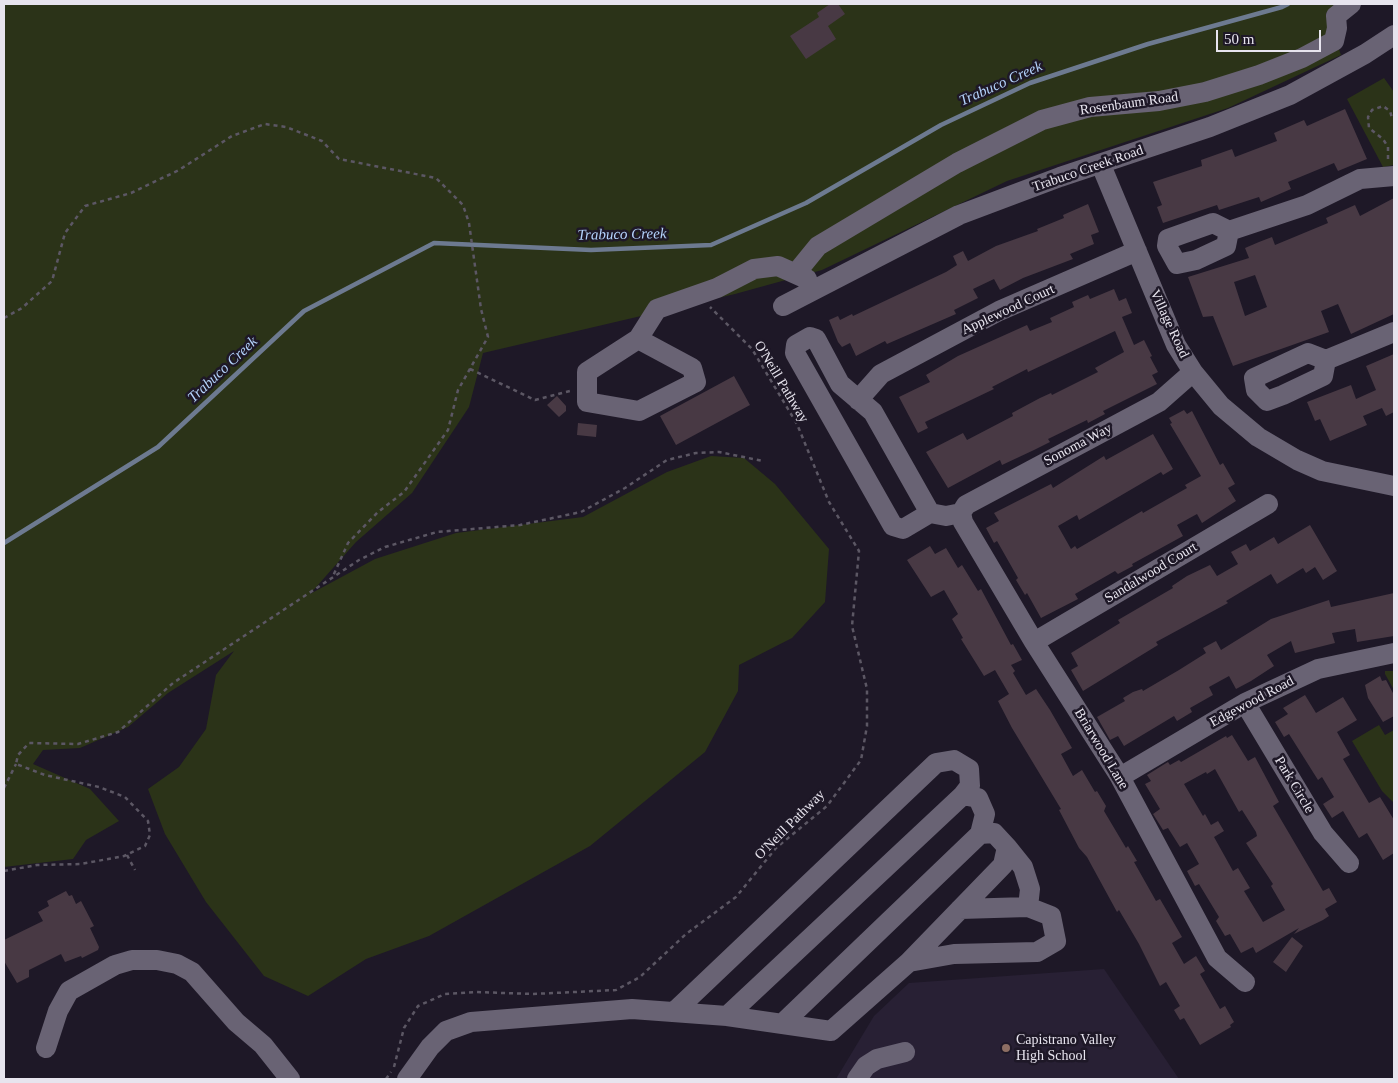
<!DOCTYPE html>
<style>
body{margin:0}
#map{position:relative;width:1398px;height:1083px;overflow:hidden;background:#1e1827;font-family:Georgia,serif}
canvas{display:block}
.frame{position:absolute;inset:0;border:5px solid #e7e4ee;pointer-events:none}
.scale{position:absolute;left:1216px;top:30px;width:105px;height:22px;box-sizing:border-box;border:2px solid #e7e4ee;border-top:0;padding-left:6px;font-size:15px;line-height:18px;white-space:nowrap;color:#e7e4ee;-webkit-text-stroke:4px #1e1827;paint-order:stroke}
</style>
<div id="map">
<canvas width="1398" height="1083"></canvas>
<div class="frame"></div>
<div class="scale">50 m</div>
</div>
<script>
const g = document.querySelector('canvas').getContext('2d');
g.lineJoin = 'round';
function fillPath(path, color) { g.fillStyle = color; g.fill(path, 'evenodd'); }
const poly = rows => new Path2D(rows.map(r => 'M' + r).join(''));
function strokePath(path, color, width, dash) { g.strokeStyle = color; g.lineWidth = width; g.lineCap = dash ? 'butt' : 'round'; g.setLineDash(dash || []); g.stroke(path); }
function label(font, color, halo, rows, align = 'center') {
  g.font = font + ' Georgia,serif'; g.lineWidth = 5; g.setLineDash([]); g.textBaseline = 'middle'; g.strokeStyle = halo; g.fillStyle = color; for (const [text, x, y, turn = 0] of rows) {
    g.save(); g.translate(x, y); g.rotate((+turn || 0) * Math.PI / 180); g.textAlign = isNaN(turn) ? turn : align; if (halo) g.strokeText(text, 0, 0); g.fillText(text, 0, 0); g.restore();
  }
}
fillPath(poly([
 [1104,969,1179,1079,836,1079,874,1016,909,983]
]), '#282034');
fillPath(poly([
 [4,4,1339,4,1326,13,1341,55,1228,108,1007,181,822,270,735,294,483,353,469,407,412,493,356,542,310,594,375,559,456,533,583,517,667,472,711,456,744,458,775,484,829,549,825,602,792,638,739,665,738,691,705,752,590,846,429,936,366,959,308,996,264,976,206,902,165,834,148,789,179,767,206,729,216,675,234,651,168,693,128,727,80,748,43,750,33,764,90,789,119,821,86,840,73,859,4,867],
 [1384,78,1394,92,1394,165,1383,167,1347,99],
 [1385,671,1394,671,1394,690,1385,674],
 [1379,725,1385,735,1394,730,1394,803,1382,791,1352,741]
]), '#2b3318');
strokePath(poly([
 [4,543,158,447,304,311,434,243,591,250,711,245,806,203,941,125,1030,83,1148,44,1282,7,1288,4]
]), '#6d7a90', 4.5);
fillPath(poly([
 [830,4,838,4,845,14,828,26,836,39,806,59,790,36,819,17,817,13],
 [1345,109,1367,159,1338,171,1334,163,1288,182,1291,189,1261,202,1259,197,1219,210,1217,205,1163,223,1157,207,1162,205,1153,182,1202,166,1201,160,1232,149,1235,157,1277,141,1274,133,1304,120,1307,126],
 [1394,198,1394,314,1351,334,1338,304,1321,311,1329,332,1233,366,1213,316,1203,317,1188,277,1249,258,1245,248,1259,242,1272,237,1275,245,1328,223,1326,218,1355,205,1360,216],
 [1255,275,1267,307,1245,316,1234,282],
 [1088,204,1099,232,1091,235,1094,244,1070,254,1073,259,1023,278,1000,290,994,279,973,289,978,298,954,310,956,314,887,344,885,341,856,356,850,343,842,347,838,342,829,320,838,316,840,320,852,314,853,316,946,272,957,265,953,256,963,251,968,261,996,246,1038,231,1037,229,1064,218,1063,215],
 [1114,289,1119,301,1126,298,1132,313,1122,317,1134,345,1144,340,1152,356,1150,357,1158,372,1152,375,1157,384,1103,411,1105,414,1088,423,1087,420,1048,439,1050,442,1034,450,1002,465,1000,460,948,488,926,452,963,433,967,440,1013,416,1012,413,1040,398,1051,393,1052,395,1098,372,1095,368,1124,352,1115,331,1028,372,1027,369,992,387,994,389,925,422,928,428,918,433,899,397,930,382,926,375,958,356,1027,325,1030,331,1052,322,1050,318,1074,307,1072,302,1088,295,1090,299],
 [1394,354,1394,412,1386,416,1382,408,1363,416,1367,425,1330,441,1320,419,1315,421,1307,402,1351,385,1356,399,1376,390,1366,366],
 [734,376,750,405,676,445,660,416],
 [557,396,566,406,566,411,559,417,547,405],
 [1184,410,1187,414,1192,411,1220,465,1223,463,1235,484,1228,488,1236,501,1202,523,1197,514,1177,525,1183,536,1132,564,1133,566,1118,574,1115,571,1075,594,1078,599,1041,618,1027,593,1025,595,1016,580,1018,578,997,541,994,543,986,528,999,521,994,513,1051,484,1053,488,1104,456,1106,460,1153,434,1173,469,1163,475,1161,472,1079,520,1077,515,1058,526,1071,549,1075,546,1077,549,1142,511,1143,513,1187,488,1185,485,1201,476,1170,424,1172,423,1169,418],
 [578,423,597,425,596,437,577,435],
 [1310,525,1337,571,1323,580,1315,567,1306,573,1303,568,1277,584,1271,574,1226,601,1228,603,1156,642,1158,645,1083,691,1071,670,1078,666,1071,653,1120,623,1118,620,1173,588,1172,586,1187,576,1210,565,1217,576,1238,564,1231,552,1246,544,1250,551,1274,537,1278,544],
 [930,546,935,554,946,548,958,568,962,565,978,591,981,589,1011,645,1013,644,1022,660,1011,665,1015,671,1013,673,1026,695,1036,689,1050,710,1072,748,1061,754,1073,776,1082,770,1095,792,1097,791,1106,806,1104,811,1126,848,1128,846,1137,861,1134,862,1156,901,1160,899,1182,937,1172,943,1184,964,1196,956,1205,971,1200,974,1220,1009,1225,1006,1234,1022,1230,1025,1231,1027,1200,1045,1184,1018,1180,1020,1174,1010,1180,1006,1166,982,1160,986,1139,944,1119,910,1117,912,1087,857,1079,848,1059,810,1061,809,1012,728,998,701,1009,694,995,670,984,676,961,639,963,638,952,619,958,614,944,590,931,597,907,560],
 [1394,593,1394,636,1357,642,1355,629,1332,633,1335,643,1295,653,1291,641,1267,655,1274,666,1251,681,1236,689,1229,676,1209,687,1213,695,1190,708,1192,712,1177,721,1174,716,1124,746,1118,736,1110,740,1097,717,1125,701,1123,698,1133,692,1142,689,1143,691,1179,670,1206,653,1203,648,1216,641,1221,650,1271,619,1329,600,1331,607],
 [1380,676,1382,681,1386,680,1394,695,1394,716,1383,722,1368,698,1365,685],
 [1305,695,1316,713,1343,697,1357,720,1337,732,1350,755,1343,759,1369,803,1380,797,1394,820,1394,853,1383,860,1367,833,1359,838,1343,811,1332,818,1323,804,1334,797,1322,777,1318,780,1289,734,1284,737,1275,722,1288,714,1283,708],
 [1232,735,1248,761,1255,757,1279,802,1273,806,1323,891,1329,888,1337,902,1325,909,1329,916,1323,920,1294,934,1299,928,1256,953,1253,947,1241,953,1230,934,1225,936,1216,921,1219,917,1199,884,1195,886,1187,871,1199,864,1187,843,1180,847,1168,828,1163,830,1153,814,1160,809,1145,784,1151,781,1147,775,1163,765,1168,762,1170,765,1179,760,1181,762,1226,736,1227,738],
 [1215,769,1239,812,1242,810,1256,832,1257,836,1246,843,1273,884,1271,886,1285,910,1263,922,1244,891,1250,888,1238,868,1233,871,1214,837,1224,831,1218,821,1211,825,1205,814,1203,816,1184,784,1206,772,1207,774],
 [66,891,69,896,72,895,76,904,81,901,94,926,90,928,99,947,98,950,82,958,81,956,65,962,61,954,29,970,29,977,17,983,4,961,4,940,43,921,38,912,49,906,47,901],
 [1292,937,1303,946,1286,972,1273,962]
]), '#483944');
strokePath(poly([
 [1388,159,1388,147,1383,139,1369,128,1368,117,1372,110,1383,106,1390,111,1392,118],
 [4,318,22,308,52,281,65,233,85,206,131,193,179,170,232,136,265,124,286,127,322,141,339,159,436,178,463,205,469,223,481,309,488,337,458,390,448,430,404,492,378,512,348,543,333,576],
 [470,369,535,400,570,391],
 [4,788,16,764],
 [127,855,135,870],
 [4,871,37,865,81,864,124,856,145,846,150,835,148,821,125,797,99,787,45,775,16,764,18,755,29,743,78,744,118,732,173,683,359,560,385,547,437,532,520,525,581,512,625,488,667,460,696,453,719,452,763,461],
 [394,1067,404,1028,418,1006,445,994,475,992,533,994,616,990,640,977,686,934,736,897,776,848,827,806,861,760,867,726,867,689,852,626,859,551,829,502,797,424,752,349,710,307],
 [386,1079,391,1072]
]), '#5c5764', 2.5, [4, 4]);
strokePath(poly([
 [1101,165,1176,345,1193,372,1221,406,1258,437,1297,460,1322,471,1394,486],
 [1229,231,1226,246,1196,260,1177,264,1167,246,1168,239,1213,223,1229,231,1307,205,1360,179,1394,176],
 [796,273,818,246,957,163,1042,120,1090,107,1159,101,1205,92,1259,75,1302,58,1334,41,1337,28,1336,16,1351,4],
 [783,306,959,215,1060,177,1210,127,1290,95,1365,54,1394,35],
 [638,339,692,368,696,382,639,411,587,402,587,372,638,339,657,309,717,288,754,269,778,266,807,279],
 [1326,360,1323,376,1283,395,1267,401,1256,390,1254,378,1308,353,1326,360,1394,332],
 [858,400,881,374,999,311,1137,251],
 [930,513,873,412,840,384,816,339,810,337,796,345,795,353,893,526,903,529,930,513,946,516,961,513],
 [961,513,963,522,1034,642,1120,777,1217,958,1245,982],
 [961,513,966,505,1159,402,1193,372],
 [1034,642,1268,504],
 [1245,703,1323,833,1349,863],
 [1120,777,1245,703,1318,669,1394,653],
 [1007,847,1023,867,1030,889,1028,907],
 [909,962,954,954,1037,952,1056,941,1051,916,1028,907,960,909],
 [674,1012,936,763,954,760,969,769,970,786,963,795,727,1016],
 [783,1023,980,834,985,814,978,798,963,795],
 [46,1048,58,1011,69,991,115,965,132,960,157,960,177,964,192,972,236,1022,263,1045,290,1079],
 [407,1079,430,1047,446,1031,471,1022,632,1009,727,1016,831,1031,909,962,1003,865,1007,847,994,833,980,834],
 [857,1079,866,1066,877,1059,905,1052]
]), '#696374', 20);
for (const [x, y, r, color] of [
 [1006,1048,5,"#8d6e63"]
]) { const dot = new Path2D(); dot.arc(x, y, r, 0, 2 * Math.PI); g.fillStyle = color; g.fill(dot); strokePath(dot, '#1e1827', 2); }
label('14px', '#e7e4ee', '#1e1827', [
 ["Rosenbaum Road",1129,104,-8],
 ["Trabuco Creek Road",1088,169,-19],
 ["Applewood Court",1008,310,-25],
 ["Village Road",1169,324,65],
 ["O'Neill Pathway",781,382,59],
 ["Sonoma Way",1078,445,-28],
 ["Sandalwood Court",1151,573,-31],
 ["Edgewood Road",1252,702,-28],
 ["Briarwood Lane",1101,749,59],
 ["Park Circle",1294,785,59],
 ["O'Neill Pathway",790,825,-45]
]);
label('14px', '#e7e4ee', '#1e1827', [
 ["Capistrano Valley",1016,1040],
 ["High School",1016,1056]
], 'left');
label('italic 15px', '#b4d3fc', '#1e1827', [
 ["Trabuco Creek",1001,84,-24],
 ["Trabuco Creek",622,235,-1],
 ["Trabuco Creek",223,370,-43]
]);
</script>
